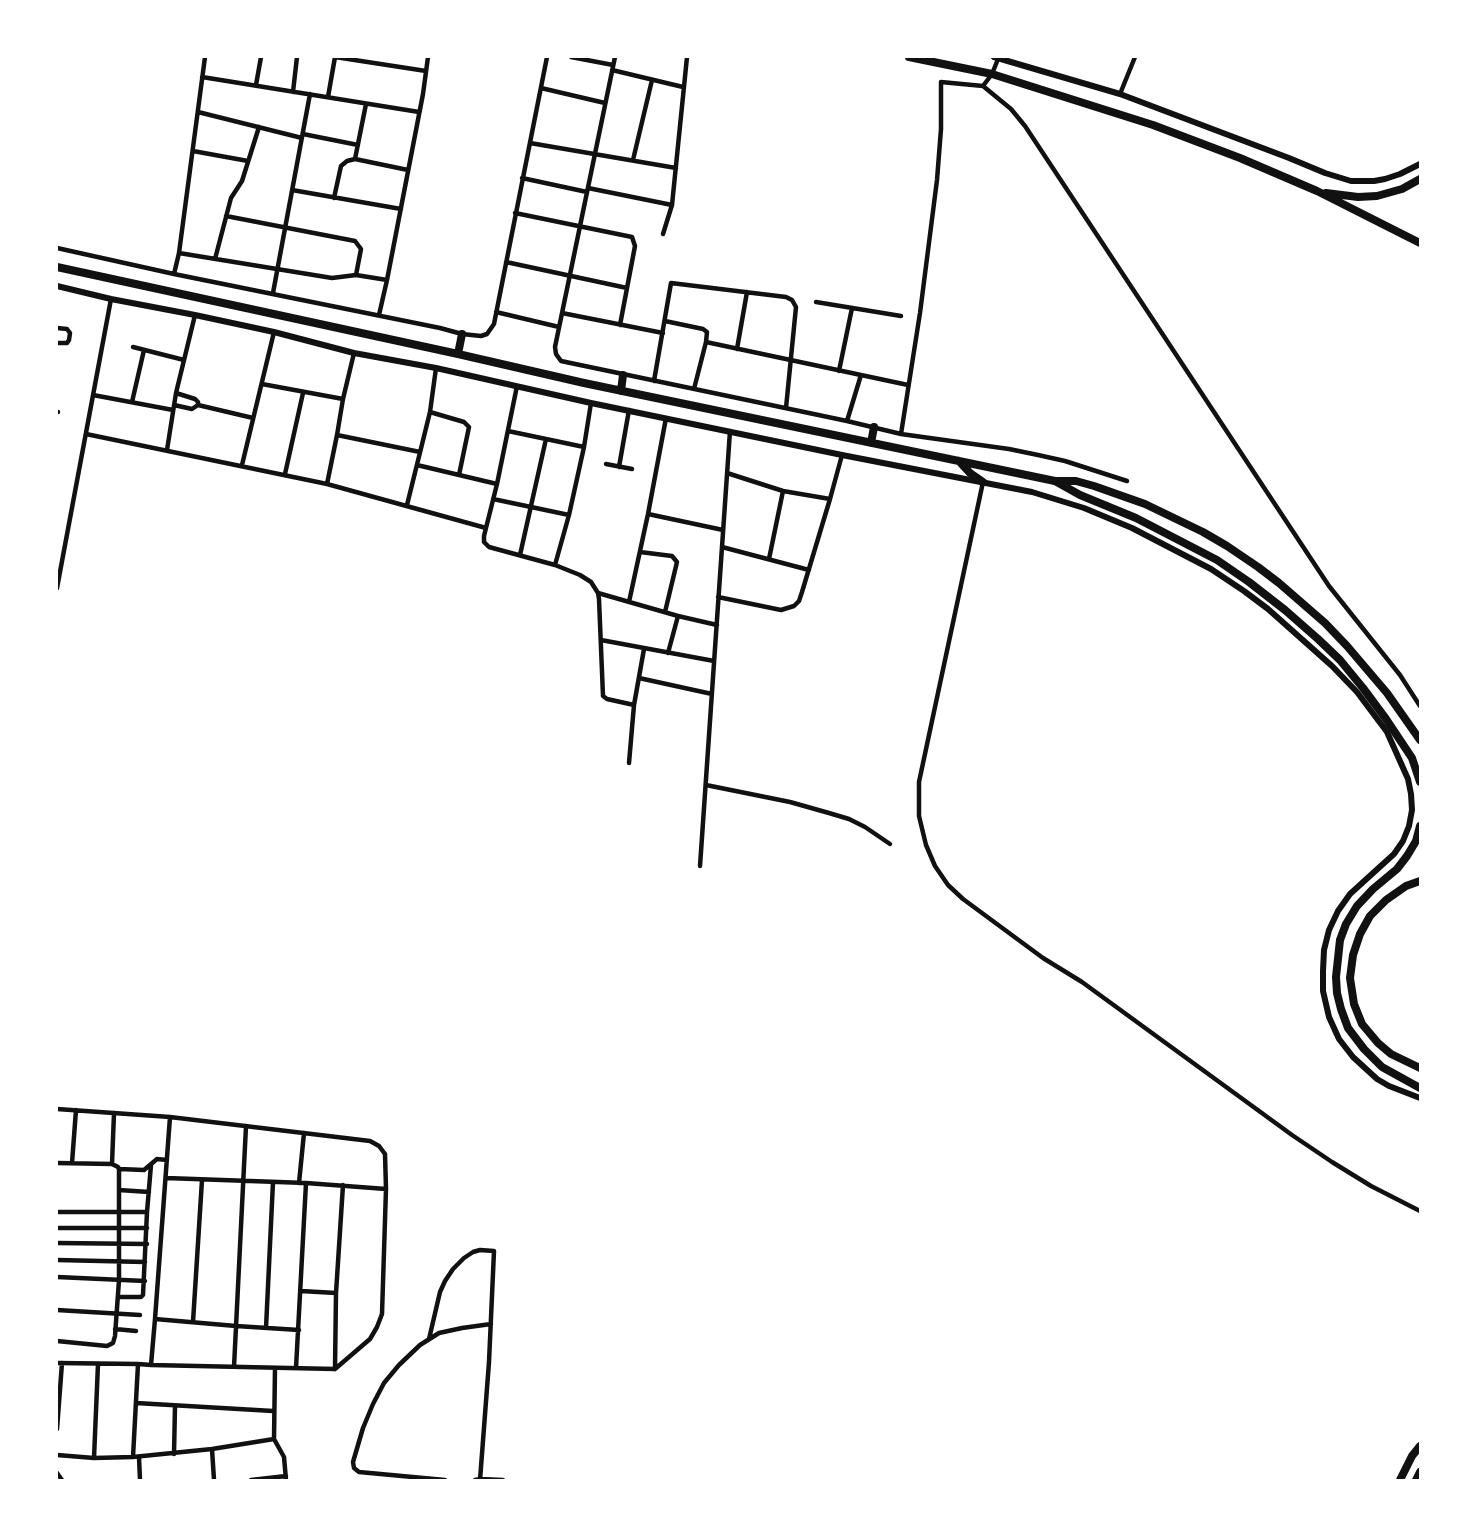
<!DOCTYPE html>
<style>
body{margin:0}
#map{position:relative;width:1477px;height:1537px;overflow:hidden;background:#fff;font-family:"Noto Sans",sans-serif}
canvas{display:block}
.frame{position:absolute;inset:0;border:58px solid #fff;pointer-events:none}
</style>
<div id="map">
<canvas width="1477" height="1537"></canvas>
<div class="frame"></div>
</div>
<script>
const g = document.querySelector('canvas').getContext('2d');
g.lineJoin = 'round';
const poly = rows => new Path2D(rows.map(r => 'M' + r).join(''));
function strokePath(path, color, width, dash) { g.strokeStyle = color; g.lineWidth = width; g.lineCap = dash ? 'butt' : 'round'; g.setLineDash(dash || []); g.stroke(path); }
strokePath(poly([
 [335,57,426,71],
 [571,57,613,65],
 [615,57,555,347,556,354,561,361,847,421,901,434,1009,449,1038,455,1065,461,1127,481],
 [998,59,992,74,983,86,1011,109,1025,126,1329,586,1400,675,1420,706],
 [612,70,683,87],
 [202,77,419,112],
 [256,85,261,57],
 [541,88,605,103],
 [293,92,297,57],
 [1120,94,1135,57],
 [328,97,335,57],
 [198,112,302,138],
 [303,134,358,145],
 [530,143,676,168],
 [193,151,248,161],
 [355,159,366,104],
 [633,160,652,80],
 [522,178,587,192],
 [588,188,672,205],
 [292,190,401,209],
 [334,198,341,166,347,161,355,159,408,170],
 [515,213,632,237,635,246,620,325],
 [226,216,355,241,361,249,356,275],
 [663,234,672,205,687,57],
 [57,248,174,274,440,328,462,334,481,336,487,334,494,324,547,57],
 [179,253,332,278,356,275,387,280],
 [215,259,231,198,242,181,259,127],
 [506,262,627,288],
 [174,274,179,253,205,57],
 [273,293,310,94],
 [816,302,901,316],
 [496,312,559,327],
 [562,313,663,333],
 [379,315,387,280,423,94,428,57],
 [665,321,703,329,707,332,706,342,694,389],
 [57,328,67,329,70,333,69,340,67,343,57,343],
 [706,342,908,385],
 [133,347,184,360],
 [737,349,747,292],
 [839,371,852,308],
 [654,381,671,283,786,297,792,300,796,307,786,408],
 [262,384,343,399],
 [517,386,497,484,484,536,484,542,489,547,555,565,580,575,591,582,598,593,599,599,603,696,607,699,634,705],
 [176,393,195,399,198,402,198,405],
 [93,395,173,410],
 [132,402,144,350],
 [174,405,192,409,198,405,253,418],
 [57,412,58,412],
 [430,412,464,422,469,427,459,475],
 [847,421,861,375],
 [508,431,584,447],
 [86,434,327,484,486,528],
 [901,434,920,313,937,180,941,129,941,82,983,86],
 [337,435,420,452],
 [167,450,176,393,195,315],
 [606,464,632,469],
 [242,465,274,332],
 [417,465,497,484],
 [619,467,629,410],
 [285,474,303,393],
 [983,482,919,782,919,816,926,845,935,866,948,885,963,899,1043,958,1082,982,1292,1135,1332,1162,1371,1186,1420,1211],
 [327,484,337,435,343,399,354,353],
 [493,499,569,515],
 [830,499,842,455],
 [407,505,430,412,436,368],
 [648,514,723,530],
 [722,547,809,570],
 [640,552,672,556,677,562,665,612],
 [520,555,546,439],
 [769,559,783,491],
 [555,565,569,515,584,447,591,403],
 [57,588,111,299],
 [598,593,678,616,717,625],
 [718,597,781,610,794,606,799,601,802,592,830,499,783,491,727,473],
 [629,602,648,514,666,418],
 [601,640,714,661],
 [668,653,678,616],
 [639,678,712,694],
 [629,763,634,705,644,649],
 [706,785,790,802,829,813,849,819,865,827,890,844],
 [700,866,730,431],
 [57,1109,170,1117,370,1141,379,1146,385,1154,386,1189,382,1314,377,1327,370,1339,335,1369],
 [57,1163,112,1164,118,1167,119,1169,119,1280,115,1336,113,1343,107,1346,57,1341],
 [72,1163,76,1110],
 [112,1164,114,1113],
 [119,1169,144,1170,157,1159,167,1160],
 [166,1178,306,1183,386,1189],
 [299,1183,304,1133],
 [119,1190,149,1192],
 [57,1212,147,1212],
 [57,1228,147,1228],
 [57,1243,147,1244],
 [57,1260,145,1262],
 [57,1277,145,1281],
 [301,1291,336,1293],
 [118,1297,141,1297,143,1295,147,1212,151,1165],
 [57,1310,140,1315],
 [155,1319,170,1117],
 [193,1322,202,1180],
 [266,1328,273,1182],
 [115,1329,136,1331],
 [429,1339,440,1292,445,1281,453,1269,464,1258,473,1252,480,1250,494,1251,489,1362,480,1480],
 [57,1363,138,1364,151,1365,335,1369],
 [151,1365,155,1319,236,1326,299,1330],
 [234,1367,246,1126],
 [275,1368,274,1439,284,1457,286,1480],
 [296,1368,306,1183],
 [335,1369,336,1293,343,1185],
 [136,1403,273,1411],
 [57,1429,62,1363],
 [212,1449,214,1480],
 [174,1454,175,1406],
 [57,1455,94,1458,133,1457,212,1449,274,1439],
 [133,1457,138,1364],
 [139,1457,140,1480],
 [94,1458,98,1364],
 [57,1473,62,1480],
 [251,1480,286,1476],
 [445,1480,359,1472,354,1468,353,1462,363,1428,373,1404,384,1383,399,1365,420,1345,439,1333,462,1328,491,1324],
 [475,1480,480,1479,503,1480]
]), '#111', 4.5);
strokePath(poly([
 [994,57,1120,94,1289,158,1325,173,1351,181,1374,181,1385,179,1400,174,1420,164],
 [57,286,111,299,195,315,274,332,354,353,436,368,591,403,842,455,1032,492,1084,508,1132,528,1211,569,1244,591,1268,609,1332,666,1357,692,1387,732,1408,779,1411,794,1412,810,1409,826,1403,841,1394,854,1350,894,1338,911,1329,930,1324,950,1323,971,1323,991,1329,1017,1339,1039,1353,1057,1377,1079,1389,1086,1420,1098]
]), '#111', 6);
strokePath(poly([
 [909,57,992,74,1153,125,1240,158,1317,191,1420,243],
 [1326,193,1358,197,1377,196,1402,189,1420,179],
 [57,267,458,354,584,383,1055,481,1080,495,1136,518,1217,560,1249,582,1285,610,1318,639,1340,660,1363,688,1386,719,1412,758,1420,782],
 [458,354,462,334],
 [621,391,623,375],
 [871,443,874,427],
 [959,461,970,473,983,482],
 [1420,826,1416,841,1407,856,1397,869,1373,889,1357,906,1346,924,1340,940,1336,977,1337,993,1341,1009,1348,1028,1364,1049,1382,1067,1420,1088],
 [1400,1480,1412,1456,1420,1446],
 [1416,1480,1420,1472]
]), '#111', 8);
strokePath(poly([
 [1055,481,1076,481,1094,486,1145,504,1203,532,1227,546,1258,567,1279,583,1325,623,1347,646,1387,693,1420,740],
 [1420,881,1406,886,1386,900,1370,916,1360,934,1353,955,1350,978,1354,1004,1362,1024,1378,1043,1391,1054,1420,1068]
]), '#111', 8);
</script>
